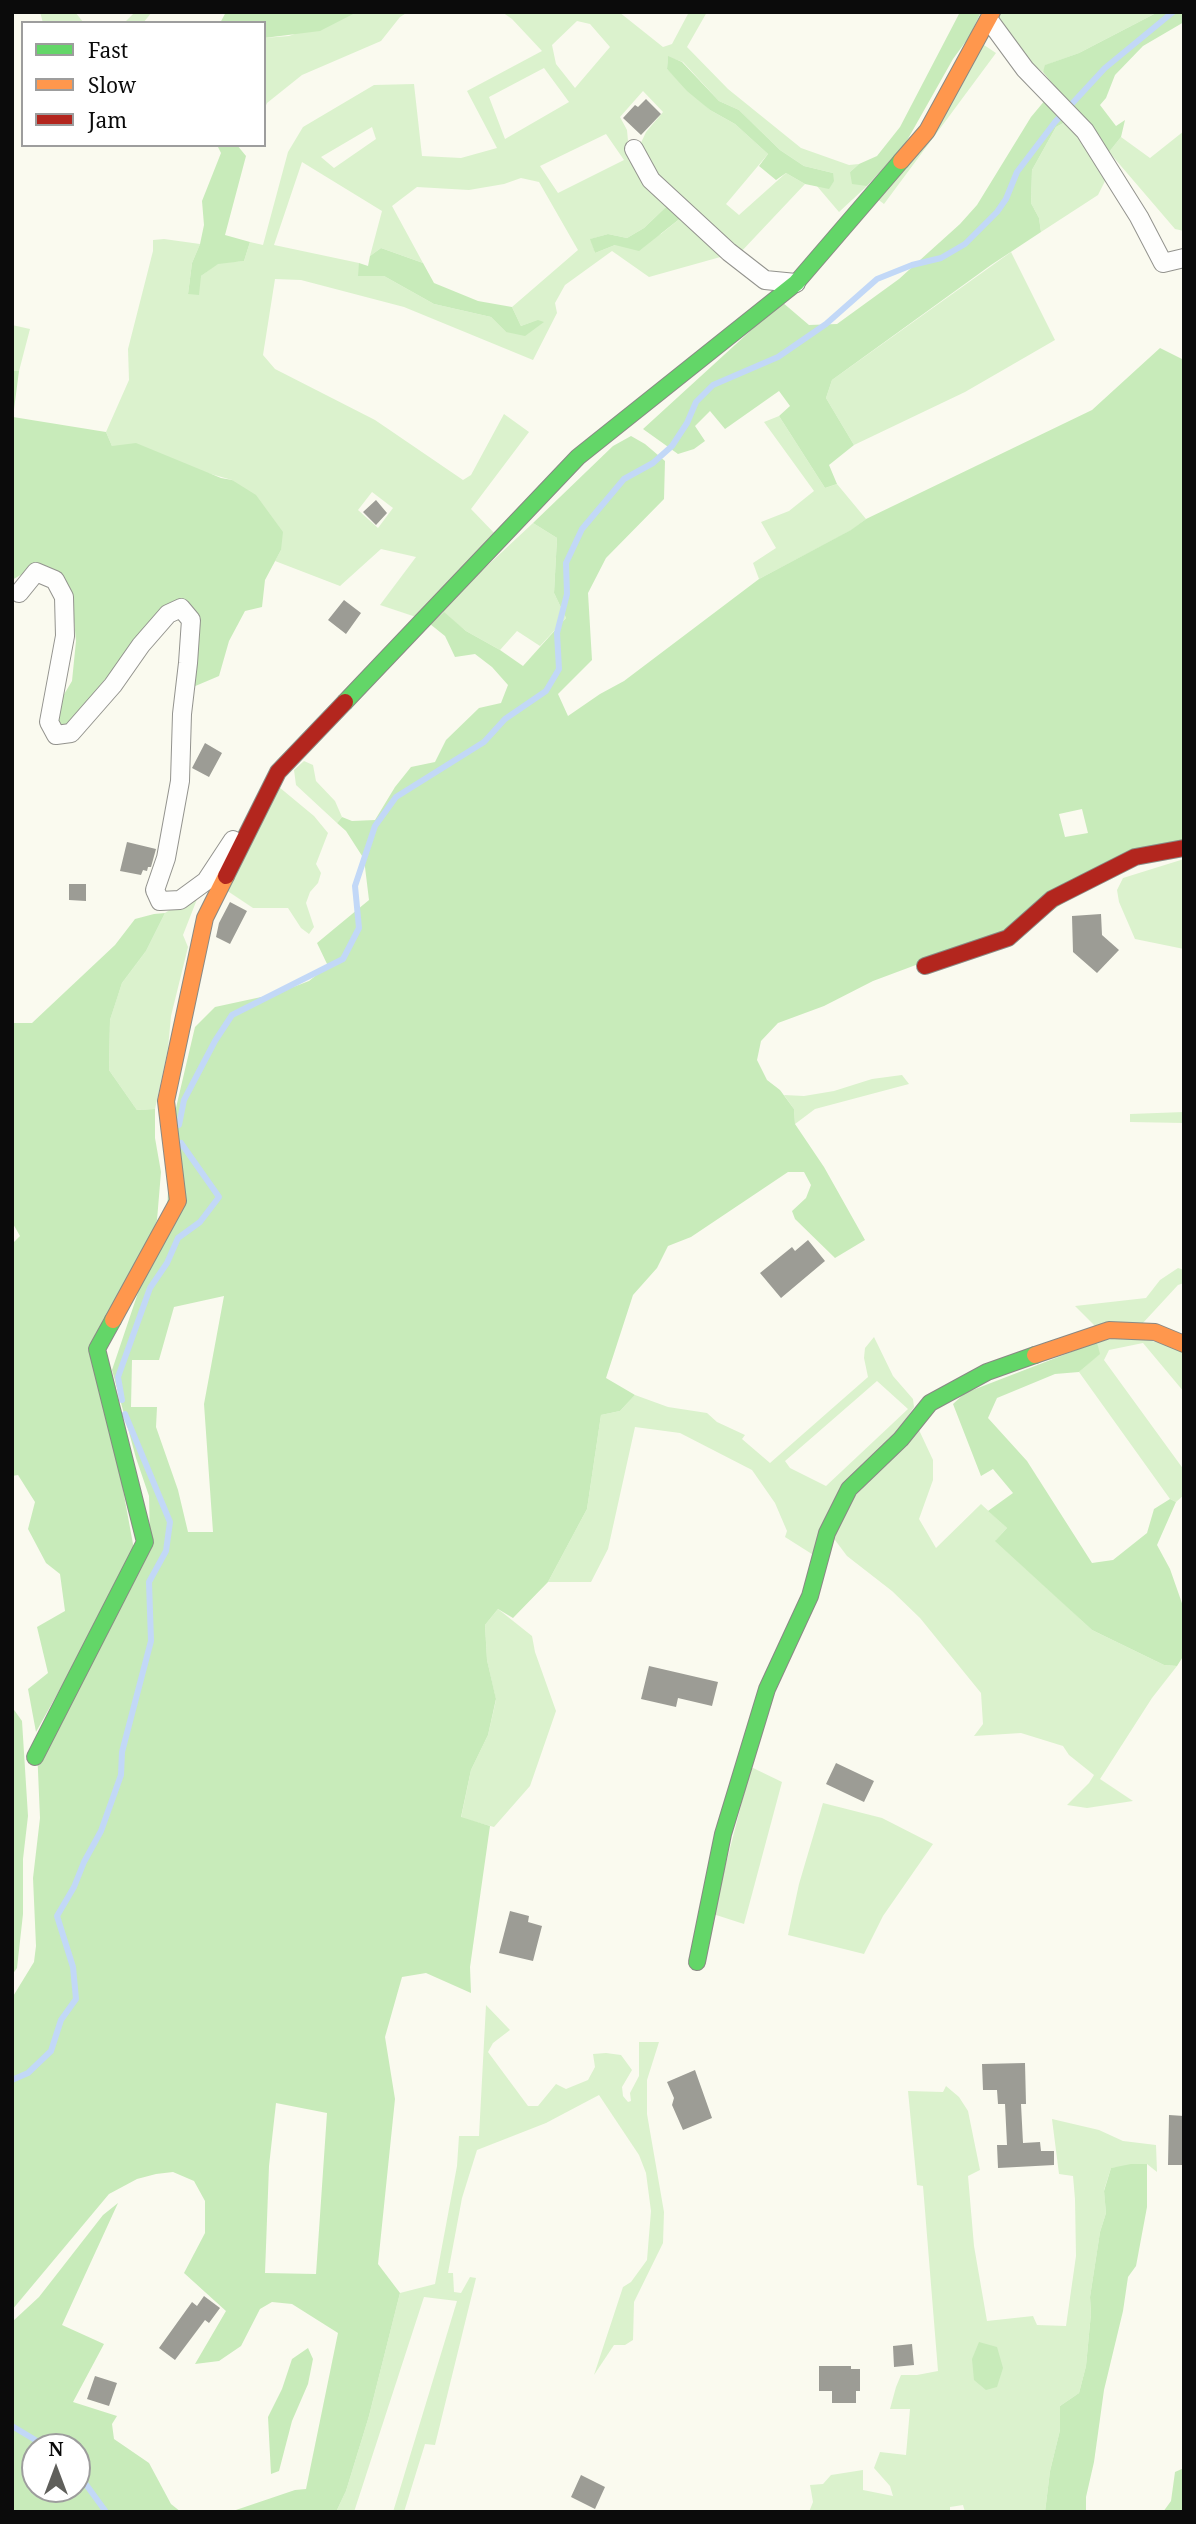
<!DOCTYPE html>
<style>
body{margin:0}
#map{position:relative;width:1196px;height:2524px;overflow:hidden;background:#fafaef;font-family:"Noto Serif",serif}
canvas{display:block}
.frame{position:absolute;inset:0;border:14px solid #0b0b0b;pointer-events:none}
.legend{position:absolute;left:21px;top:21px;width:245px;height:126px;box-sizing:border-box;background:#fff;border:2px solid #9d9d9d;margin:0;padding:9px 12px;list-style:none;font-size:21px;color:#0b0b0b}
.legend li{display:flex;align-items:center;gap:14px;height:35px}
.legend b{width:35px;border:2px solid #9d9d9d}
.north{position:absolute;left:21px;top:2433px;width:70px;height:70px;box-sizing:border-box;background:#fff;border:2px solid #9d9d9d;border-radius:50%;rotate:0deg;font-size:19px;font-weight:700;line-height:28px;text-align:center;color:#0b0b0b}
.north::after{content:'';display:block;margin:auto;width:24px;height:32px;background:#5f5f5b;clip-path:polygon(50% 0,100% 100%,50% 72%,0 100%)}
</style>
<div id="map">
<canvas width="1196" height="2524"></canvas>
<div class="frame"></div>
<ul class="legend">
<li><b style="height:9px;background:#63d668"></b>Fast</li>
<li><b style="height:9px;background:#ff974d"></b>Slow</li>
<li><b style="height:9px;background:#b3261e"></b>Jam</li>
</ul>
<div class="north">N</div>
</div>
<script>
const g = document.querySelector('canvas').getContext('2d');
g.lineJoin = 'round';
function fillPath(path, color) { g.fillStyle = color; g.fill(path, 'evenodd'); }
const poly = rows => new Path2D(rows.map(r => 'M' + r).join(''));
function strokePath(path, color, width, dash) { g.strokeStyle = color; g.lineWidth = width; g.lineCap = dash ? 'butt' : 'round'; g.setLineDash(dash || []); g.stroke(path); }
fillPath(poly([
 [40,12,75,12,84,23,43,23],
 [135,12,152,12,143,23,124,23],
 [357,12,408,12,400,17,381,41,302,75,267,103,264,110,264,38,289,36],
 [486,12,619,12,663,47,672,44,689,12,707,12,687,47,728,89,801,148,849,165,859,164,850,172,867,186,839,212,816,185,833,173,804,166,780,150,739,110,719,101,683,62,668,57,667,69,710,110,735,124,768,154,726,204,739,215,786,173,805,184,739,254,663,184,640,145,646,132,663,112,643,91,620,117,627,130,629,152,668,205,644,228,627,238,608,234,591,239,595,253,615,245,661,234,682,217,724,256,649,277,612,251,565,285,555,303,557,313,533,360,404,307,301,280,275,279,263,355,275,369,375,420,463,480,471,475,504,414,529,432,471,509,498,537,416,617,380,605,416,557,381,549,340,586,275,561,281,550,232,480,112,446,106,432,129,380,128,349,153,251,153,240,164,239,200,244,192,263,188,294,201,276,218,263,244,261,250,242,263,245,288,152,303,127,374,85,414,84,422,156,461,158,497,148,467,91,542,51,512,19,502,12],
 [577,21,590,24,610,47,575,88,556,64,552,45],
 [544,68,569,102,505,139,489,97],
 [372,127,376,139,334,168,321,157],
 [606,134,624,160,558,193,540,166],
 [302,162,382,211,370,256,381,248,423,263,392,206,417,187,469,190,504,184,521,178,539,182,578,250,512,307,521,326,538,320,506,332,491,317,434,304,384,276,359,276,359,263,274,245],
 [372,492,393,508,378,528,358,510],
 [999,12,1158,12,1079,53,1046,65,1043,72,1013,52,999,36],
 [981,43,996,53,884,204,876,198],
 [1069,120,1108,175,1098,195,1041,232,1039,218,1031,203,1032,170,1056,127],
 [1184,131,1184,231,1175,229,1109,152,1121,137,1150,158],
 [1011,252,1055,340,965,392,854,445,826,398,832,380],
 [12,325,30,329,19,371,12,371],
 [779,416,825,488,837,484,866,519,852,530,759,579,753,563,776,548,761,522,789,511,814,491,764,422],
 [533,523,557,538,554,593,566,618,540,646,517,631,500,650,466,631,440,610],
 [304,761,313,765,316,781,335,801,342,817,337,823,296,785,294,770],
 [279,787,314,816,328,833,316,864,321,873,318,883,310,892,306,903,314,927,309,934,301,928,288,908,253,908,220,886],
 [1184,859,1184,949,1135,939,1119,902,1117,890,1123,878],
 [201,889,183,935,188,947,171,1016,168,1048,155,1109,137,1110,109,1070,110,1020,117,998,122,983,146,951,165,913],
 [902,1075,909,1084,815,1109,795,1124,794,1109,784,1095,804,1096,834,1091,872,1079],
 [1184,1112,1184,1123,1130,1122,1130,1114],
 [1178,1268,1184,1270,1184,1283,1178,1285,1142,1324,1097,1328,1075,1306,1146,1298,1160,1280],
 [1131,1335,1184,1350,1184,1392,1143,1343,1109,1350,1104,1360,1184,1470,1184,1495,1176,1502,1170,1499,1079,1372,1099,1354,1097,1342],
 [874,1337,893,1376,913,1399,914,1407,815,1556,785,1537,787,1531,775,1503,752,1470,680,1433,635,1427,608,1549,591,1582,548,1582,587,1509,601,1415,620,1411,635,1395,668,1407,707,1413,717,1422,745,1435,742,1439,770,1463,868,1377,864,1358,865,1348],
 [877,1381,908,1409,826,1486,790,1468,785,1461],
 [919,1430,933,1460,933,1480,919,1519,936,1548,981,1504,1007,1528,996,1540,1092,1630,1164,1665,1177,1666,1152,1698,1100,1779,1133,1801,1087,1808,1067,1805,1089,1783,1094,1775,1069,1755,1063,1746,1021,1733,974,1736,983,1724,981,1693,920,1618,892,1591,847,1556,832,1536,852,1499],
 [498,1609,532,1636,535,1652,556,1711,530,1786,494,1827,461,1818,471,1770,488,1735,496,1700,487,1660,485,1625],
 [751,1767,782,1782,744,1924,713,1914],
 [823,1803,882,1818,933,1844,883,1916,864,1954,788,1935,799,1884],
 [486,2005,510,2030,493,2043,488,2052,528,2106,538,2106,556,2084,566,2089,588,2080,595,2067,593,2054,606,2053,621,2055,632,2070,622,2087,623,2096,628,2102,631,2101,630,2093,639,2076,639,2042,659,2042,647,2080,647,2114,664,2212,663,2243,634,2302,633,2340,625,2345,614,2345,594,2375,623,2287,631,2282,647,2260,651,2211,646,2173,639,2155,599,2095,546,2123,477,2150,462,2198,448,2273,453,2273,454,2292,461,2293,470,2277,476,2278,435,2445,425,2444,404,2512,393,2512,457,2301,424,2297,354,2512,336,2512,346,2491,369,2416,400,2293,435,2284,457,2166,459,2136,479,2136],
 [946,2086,959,2097,968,2111,980,2170,968,2176,974,2246,987,2321,1033,2316,1037,2325,1066,2326,1076,2256,1075,2199,1073,2176,1059,2174,1052,2119,1099,2130,1123,2141,1156,2145,1157,2172,1147,2164,1111,2168,1104,2190,1106,2213,1100,2232,1090,2297,1091,2313,1086,2366,1079,2393,1060,2406,1060,2430,1050,2471,1045,2512,965,2512,963,2505,950,2507,950,2512,809,2512,813,2502,810,2485,823,2484,831,2475,863,2470,863,2490,893,2496,890,2486,874,2468,880,2452,906,2455,910,2409,890,2409,896,2387,901,2375,917,2375,938,2371,923,2186,917,2185,908,2091,943,2092]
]), '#dbf2cd');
fillPath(poly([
 [226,12,357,12,320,31,264,38,264,23,220,23],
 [960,12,981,12,969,37,953,59,905,144,867,186,852,184,850,172,859,164,877,156,900,127],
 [1158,12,1184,12,1184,22,1143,46,1115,75,1106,98,1100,105,1116,126,1125,120,1121,137,1109,152,1043,72,1045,65,1079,53],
 [668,56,682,62,719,101,739,110,780,150,804,166,833,173,834,181,829,189,805,184,786,173,776,180,759,166,768,154,735,124,710,110,687,91,667,69],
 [1046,99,1069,120,1056,127,1032,170,1031,203,1039,218,1041,232,991,265,832,380,826,398,854,445,829,465,837,484,825,488,779,416,790,406,779,391,725,429,710,411,695,426,705,441,694,449,678,454,643,429,782,302,809,325,837,324,899,279,960,224,977,205,1031,117],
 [217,145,237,145,246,156,225,235,250,242,244,261,218,264,201,276,199,295,188,294,192,263,200,244,204,225,202,201,221,153],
 [668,205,682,217,639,251,615,245,595,253,590,239,608,234,627,238,644,228],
 [381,248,423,263,434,283,478,301,512,307,521,326,538,320,544,322,525,336,506,332,491,317,434,304,384,276,358,276,359,263,368,266,370,256],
 [1160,348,1184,360,1184,850,1123,864,1039,919,873,981,824,1006,778,1023,761,1041,757,1060,767,1080,780,1090,794,1109,795,1124,824,1167,865,1240,835,1258,795,1219,792,1211,806,1198,811,1185,804,1172,788,1172,691,1237,668,1246,657,1268,633,1295,606,1378,635,1395,620,1411,601,1415,587,1509,548,1582,513,1618,498,1609,485,1625,487,1660,496,1699,488,1735,471,1770,461,1817,490,1826,470,1967,471,1993,426,1973,402,1977,385,2037,395,2099,378,2264,400,2293,369,2416,346,2491,336,2512,230,2512,295,2490,306,2489,338,2333,292,2304,272,2302,260,2309,241,2346,219,2361,195,2364,226,2311,184,2273,205,2233,205,2201,194,2181,173,2172,156,2174,137,2179,109,2194,12,2310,12,1998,34,1962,36,1946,33,1878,40,1818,37,1748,150,1540,149,1496,136,1458,112,1370,148,1263,166,1232,171,1129,195,1027,215,1007,275,994,309,981,328,966,317,943,369,900,364,859,346,831,337,823,342,817,352,821,375,820,395,787,411,767,435,762,446,740,479,708,501,703,508,685,492,667,475,654,455,657,445,636,430,624,444,612,466,631,500,650,523,666,566,618,554,593,557,538,533,523,613,446,631,436,645,444,665,461,664,499,606,558,588,593,592,660,558,694,568,716,600,694,624,681,759,579,851,530,866,519,1092,410],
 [1082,809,1088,833,1065,837,1059,814],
 [224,1296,204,1404,213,1532,188,1532,178,1490,156,1427,157,1407,131,1407,132,1360,159,1360,174,1307],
 [276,2103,327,2113,316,2274,265,2273,269,2166],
 [12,371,19,371,13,417,106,432,112,446,136,443,221,478,232,480,256,495,283,532,281,550,265,580,262,607,245,611,229,641,219,676,193,687,184,603,166,605,66,727,57,725,54,711,72,681,76,641,72,599,31,569,12,580],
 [165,913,146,951,122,983,110,1020,109,1070,137,1110,155,1109,155,1138,161,1172,157,1220,100,1364,135,1555,36,1732,28,1689,48,1673,37,1627,65,1611,60,1574,46,1563,28,1529,35,1502,18,1475,12,1476,12,1244,20,1236,12,1222,12,1023,32,1023,115,945,135,919,154,914],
 [1097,1342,1100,1354,1079,1372,1055,1374,997,1398,988,1418,1027,1461,1092,1563,1113,1560,1147,1533,1154,1509,1170,1499,1176,1502,1157,1545,1170,1569,1184,1609,1184,1655,1177,1666,1164,1665,1092,1630,995,1541,1007,1528,988,1511,1013,1493,993,1469,981,1476,953,1404,965,1393],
 [12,1707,22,1721,28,1816,23,1859,23,1914,17,1968,12,1975],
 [1131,2164,1147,2164,1147,2207,1136,2266,1128,2277,1123,2311,1104,2390,1094,2462,1086,2497,1086,2512,1045,2512,1050,2471,1060,2430,1060,2406,1079,2393,1086,2366,1091,2313,1090,2297,1100,2232,1106,2213,1104,2191,1111,2168],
 [118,2203,62,2325,104,2344,73,2402,117,2416,112,2424,114,2439,149,2463,171,2504,181,2512,12,2512,12,2322,39,2297,103,2215],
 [35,2447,77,2447,77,2489,35,2489],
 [979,2342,997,2347,1003,2368,997,2387,986,2390,974,2380,972,2359],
 [308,2348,313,2359,308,2384,292,2421,279,2471,271,2474,268,2417,282,2389,292,2359],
 [1184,2468,1184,2512,1163,2512,1171,2501,1175,2472]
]), '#c8ebba');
strokePath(poly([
 [179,1125,184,1100,215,1041,232,1015,343,959,359,928,355,886,375,826,396,797,484,742,505,719,546,691,559,669,557,633,567,594,566,563,582,529,624,479,653,463,672,446,687,423,696,402,713,385,778,357,826,324,877,279,912,265,941,258,965,244,997,212,1006,199,1017,172,1055,122,1105,68,1173,12],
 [122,1400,118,1377,150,1288,167,1263,178,1238,200,1222,219,1197,181,1143],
 [12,2080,28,2073,51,2051,61,2020,76,1999,73,1967,57,1916,74,1887,84,1862,101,1831,121,1775,122,1752,151,1641,149,1582,166,1551,170,1522,125,1414],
 [12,2426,47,2447],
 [77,2472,106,2512]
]), '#c2d8f7', 6);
fillPath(poly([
 [646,99,661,114,641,135,623,118,635,105,638,107],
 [376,500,387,513,376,525,363,512],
 [344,600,361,613,346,634,328,620],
 [205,743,222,753,209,777,192,768],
 [127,842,156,849,151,867,148,867,147,871,143,870,141,875,120,871],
 [69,884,86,884,86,901,69,900],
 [230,902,247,911,230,944,216,937,219,923],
 [1101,914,1102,935,1119,950,1097,973,1073,952,1072,916],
 [808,1240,825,1261,781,1298,760,1273,792,1247,795,1251],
 [649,1666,718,1682,712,1706,678,1698,676,1707,641,1699],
 [836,1763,874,1781,864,1802,826,1784],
 [510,1911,529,1916,528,1922,542,1926,533,1961,499,1953],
 [1025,2063,1026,2104,1021,2104,1023,2143,1040,2142,1041,2151,1054,2151,1054,2165,998,2168,997,2145,1007,2145,1005,2104,998,2104,997,2090,983,2090,982,2064],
 [695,2070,712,2118,683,2130,672,2105,674,2098,667,2082],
 [1169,2115,1184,2116,1184,2165,1168,2165],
 [204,2296,220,2308,209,2323,205,2320,175,2360,159,2348,192,2302,197,2306],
 [912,2344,914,2365,894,2367,893,2346],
 [819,2366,851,2366,851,2369,860,2369,860,2391,856,2391,856,2403,832,2403,832,2391,819,2391],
 [95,2376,117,2383,109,2406,87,2399],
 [581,2475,605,2487,595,2509,571,2497]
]), '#9c9c95');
const street = poly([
 [989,20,1025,69,1085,131,1139,217,1163,263,1184,258],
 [634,149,651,180,729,252,765,280,796,283],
 [19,593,36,572,55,580,64,597,65,636,49,722,56,735,71,733,113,685,141,645,168,614,181,608,191,620,188,663,182,714,180,781,166,858,155,890,160,901,180,900,206,881,233,840]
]);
const fast = poly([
 [345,702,578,457,796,283,901,161],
 [35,1757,145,1542,97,1349,113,1320],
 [697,1962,723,1834,767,1689,810,1596,827,1533,849,1489,901,1439,930,1403,987,1372,1035,1355]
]);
const slow = poly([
 [901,161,927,131,992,12],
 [113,1320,178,1201,166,1101,205,918,226,876],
 [1035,1355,1109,1330,1155,1332,1184,1344]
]);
const jam = poly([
 [226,876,278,772,345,702],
 [925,966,1008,938,1052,899,1135,857,1184,848]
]);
strokePath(street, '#93938e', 20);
strokePath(fast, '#898984', 18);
strokePath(slow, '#898984', 18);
strokePath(jam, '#898984', 18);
strokePath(street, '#fefefd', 18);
strokePath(fast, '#63d668', 16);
strokePath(slow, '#ff974d', 16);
strokePath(jam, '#b3261e', 16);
</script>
